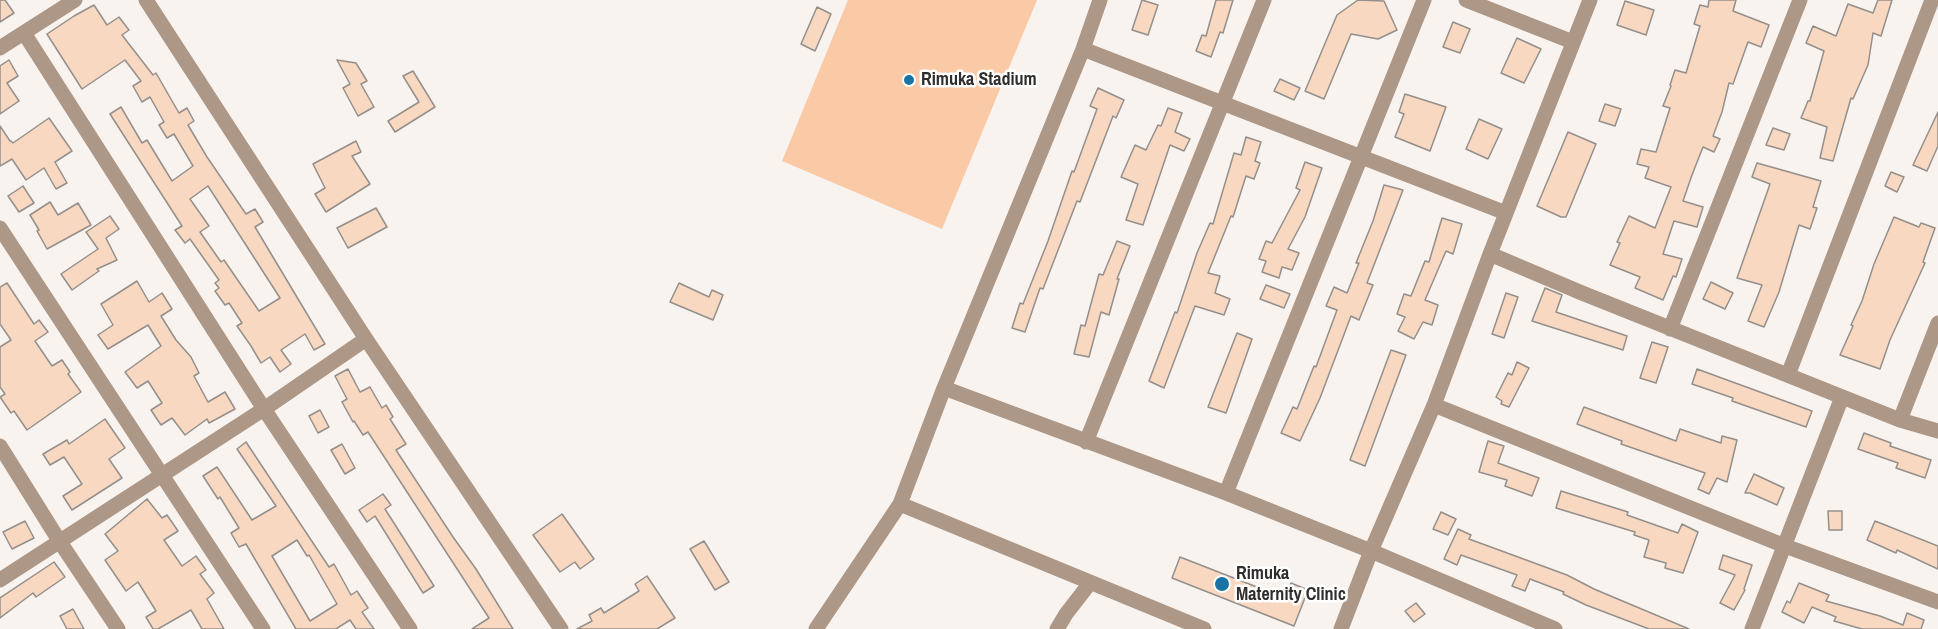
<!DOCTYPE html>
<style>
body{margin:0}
canvas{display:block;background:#f9f3ef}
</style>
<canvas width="1938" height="629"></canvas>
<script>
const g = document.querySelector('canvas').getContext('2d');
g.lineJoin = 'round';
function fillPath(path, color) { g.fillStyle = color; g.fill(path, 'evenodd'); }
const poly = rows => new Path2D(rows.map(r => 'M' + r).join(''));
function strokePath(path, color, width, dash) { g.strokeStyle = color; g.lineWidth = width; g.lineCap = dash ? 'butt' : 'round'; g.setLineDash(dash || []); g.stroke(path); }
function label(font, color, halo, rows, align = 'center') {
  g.font = font + ' "Archivo Narrow",sans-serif'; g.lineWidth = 5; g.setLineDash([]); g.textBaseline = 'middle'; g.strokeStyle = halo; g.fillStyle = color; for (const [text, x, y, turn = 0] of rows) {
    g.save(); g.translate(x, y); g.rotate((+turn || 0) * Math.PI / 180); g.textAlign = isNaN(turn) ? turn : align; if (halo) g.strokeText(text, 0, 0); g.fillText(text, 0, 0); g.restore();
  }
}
fillPath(poly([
 [848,0,1037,0,942,229,782,161]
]), '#fac9a5');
const building = poly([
 [0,0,5,0,14,13,0,22,0,0],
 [1142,0,1158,5,1148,35,1132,30,1142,0],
 [1216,0,1233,0,1223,33,1220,32,1211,57,1196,51,1202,35,1206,36,1216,0],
 [1358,0,1384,1,1397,30,1378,39,1351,34,1324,99,1305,91,1337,15,1358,0],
 [1709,0,1736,0,1733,11,1769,25,1761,47,1748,42,1733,84,1729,83,1722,112,1713,136,1720,139,1714,152,1703,147,1692,175,1683,201,1703,207,1697,227,1674,221,1663,254,1682,259,1676,277,1673,276,1663,300,1635,288,1640,277,1610,265,1620,243,1617,242,1629,216,1655,228,1671,187,1645,178,1649,167,1637,164,1641,149,1656,152,1670,108,1663,106,1671,86,1670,85,1675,70,1686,73,1700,26,1694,24,1700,5,1708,7,1709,0],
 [1878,0,1892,0,1881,36,1873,33,1868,65,1853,99,1851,98,1833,161,1820,158,1827,127,1801,118,1808,101,1810,101,1824,51,1806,43,1813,26,1836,36,1848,4,1873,13,1878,0],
 [1625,1,1654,10,1646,35,1617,25,1625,1],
 [94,5,107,25,119,17,129,30,122,35,153,75,156,73,179,113,187,108,194,121,188,125,207,157,246,214,255,209,263,222,255,227,325,344,314,350,305,334,281,350,291,364,280,372,270,357,261,363,251,346,237,326,242,323,229,303,225,305,215,291,219,288,215,283,219,280,190,239,185,243,175,230,182,226,110,114,121,107,142,143,147,140,172,181,193,166,174,134,167,138,159,125,164,122,150,97,142,102,133,86,141,81,125,60,82,89,47,34,74,16,94,5],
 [208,186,280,298,259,311,224,260,221,262,200,232,209,226,190,199,208,186],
 [817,7,831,14,815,51,801,44,817,7],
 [1453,22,1470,29,1460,53,1443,47,1453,22],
 [1517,38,1541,49,1524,83,1501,73,1517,38],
 [9,60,18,76,7,83,19,101,0,114,0,66,9,60],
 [337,60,356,63,367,81,361,84,374,107,358,116,343,88,350,84,337,60],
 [413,71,435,107,395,132,388,121,419,102,403,76,413,71],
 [1280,79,1300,88,1294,100,1274,91,1280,79],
 [1098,88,1124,100,1116,118,1113,116,1080,202,1077,201,1043,289,1040,288,1025,332,1012,328,1020,303,1023,304,1048,241,1072,171,1074,172,1097,109,1090,106,1098,88],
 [1405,94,1446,107,1430,151,1395,137,1404,114,1399,112,1405,94],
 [1605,104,1621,109,1615,126,1599,121,1605,104],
 [1168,108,1182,113,1175,132,1190,139,1184,151,1170,145,1143,225,1126,220,1138,184,1121,177,1135,145,1146,150,1158,125,1161,126,1168,108],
 [1938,112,1938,146,1927,171,1913,165,1938,112],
 [49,118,72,151,55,162,67,183,56,189,44,168,26,180,12,159,0,166,0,126,10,141,11,141,13,143,49,118],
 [1479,119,1502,129,1488,159,1466,149,1479,119],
 [1773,128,1790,134,1784,150,1766,145,1773,128],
 [1568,132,1596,144,1566,217,1561,217,1537,206,1568,132],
 [1246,137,1261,142,1255,161,1260,163,1254,179,1246,176,1233,217,1231,216,1208,273,1220,276,1215,293,1230,299,1224,315,1195,306,1164,388,1149,381,1175,312,1177,313,1197,253,1210,223,1213,224,1234,153,1241,155,1246,137],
 [356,141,361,152,352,156,370,184,326,212,315,194,325,188,313,164,356,141],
 [1305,162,1322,168,1305,217,1288,249,1299,253,1292,270,1282,267,1279,278,1262,272,1266,261,1259,259,1266,241,1272,243,1300,190,1296,188,1305,162],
 [1757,163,1821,181,1813,207,1817,208,1810,229,1799,225,1779,292,1764,327,1748,321,1762,285,1737,278,1770,184,1752,177,1757,163],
 [1891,172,1904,177,1897,192,1885,186,1891,172],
 [1384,185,1403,190,1367,283,1373,285,1359,320,1351,316,1320,398,1300,441,1281,433,1293,407,1297,409,1314,366,1316,367,1337,310,1326,306,1334,287,1347,293,1359,263,1356,263,1373,221,1384,185],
 [23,186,34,203,19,212,8,196,23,186],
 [50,202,58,215,78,203,91,225,47,249,37,231,39,230,30,215,50,202],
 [376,208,387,227,348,248,337,228,376,208],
 [110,216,119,229,106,238,117,260,97,269,99,271,72,290,61,274,98,249,86,232,110,216],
 [1894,217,1919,227,1921,223,1935,228,1923,262,1925,263,1890,340,1880,369,1840,355,1853,326,1851,325,1862,301,1874,264,1894,217],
 [1442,218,1462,224,1453,254,1446,251,1425,300,1438,305,1432,325,1423,322,1414,339,1398,331,1405,317,1397,314,1404,294,1411,296,1425,261,1429,262,1442,218],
 [1117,241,1130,246,1117,279,1119,279,1109,315,1101,312,1089,357,1074,354,1081,325,1085,326,1099,274,1103,275,1117,241],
 [137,281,149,302,162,293,172,309,161,316,176,340,191,357,199,373,194,376,208,402,225,392,235,409,209,423,207,419,185,435,172,418,161,425,151,410,162,403,148,381,137,388,125,372,161,346,148,325,108,349,98,335,113,325,101,304,137,281],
 [1711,282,1733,293,1725,309,1703,299,1711,282],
 [7,283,34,324,39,320,48,332,35,341,52,366,62,360,70,372,68,374,81,392,27,430,14,411,11,413,0,397,5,394,0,387,0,347,11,340,0,324,0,287,7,283],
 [679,283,709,297,712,290,723,295,713,320,670,302,679,283],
 [1266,285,1290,294,1284,308,1260,299,1266,285],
 [1545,288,1562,295,1556,312,1627,336,1623,350,1532,321,1545,288],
 [1506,293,1518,297,1504,338,1492,334,1506,293],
 [1237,333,1252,339,1226,413,1208,407,1237,333],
 [1652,342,1668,347,1656,383,1640,378,1652,342],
 [1391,350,1406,355,1365,466,1350,460,1391,350],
 [1517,362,1529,368,1509,407,1501,404,1502,401,1496,397,1508,373,1512,375,1517,362],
 [348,369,360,392,370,387,382,408,386,405,393,417,390,419,406,444,396,450,453,537,476,569,513,629,472,629,489,618,368,432,363,435,354,421,353,422,342,402,347,399,335,376,348,369],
 [1697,369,1812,411,1806,427,1732,401,1733,398,1692,384,1697,369],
 [1584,407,1676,441,1680,429,1721,443,1722,436,1737,440,1727,482,1717,478,1709,494,1698,489,1705,473,1621,444,1622,441,1577,424,1584,407],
 [320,410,329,427,318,433,309,416,320,410],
 [105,419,125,448,109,459,122,478,72,510,63,496,82,484,64,457,50,465,43,454,67,440,69,444,105,419],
 [1864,433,1891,443,1890,446,1931,460,1925,478,1896,468,1898,463,1858,449,1864,433],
 [1488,441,1504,446,1498,463,1539,478,1532,496,1505,486,1507,480,1479,472,1488,441],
 [246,442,329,567,334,564,351,595,357,591,368,608,362,612,374,629,356,629,350,620,336,629,296,629,246,544,239,547,231,533,239,528,220,497,218,499,203,476,217,467,252,520,276,506,237,449,246,442],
 [297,540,307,556,309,555,337,604,310,621,272,556,297,540],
 [342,444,355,468,345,474,331,450,342,444],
 [1754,474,1784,488,1777,505,1750,493,1745,493,1754,474],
 [1561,491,1628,512,1627,515,1678,533,1682,524,1698,532,1683,573,1665,568,1666,563,1644,557,1649,540,1634,535,1635,532,1556,508,1561,491],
 [383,494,391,505,385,509,434,586,423,593,375,516,367,522,359,510,383,494],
 [147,499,162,518,167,515,178,531,164,540,182,566,196,556,206,570,200,574,214,593,207,599,224,629,202,629,191,610,158,629,153,629,146,617,156,611,138,582,126,591,105,560,118,551,105,534,147,499],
 [1828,511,1842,511,1842,530,1829,530,1828,511],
 [1441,512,1456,519,1448,535,1433,529,1441,512],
 [562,514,594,559,580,569,575,562,560,572,533,535,562,514],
 [25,521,34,538,12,549,3,532,25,521],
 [1875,521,1938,546,1938,569,1897,550,1896,553,1867,540,1875,521],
 [1458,529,1471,535,1469,539,1567,575,1594,589,1689,629,1649,629,1586,605,1563,594,1564,592,1530,579,1525,591,1512,586,1517,575,1461,555,1457,565,1444,559,1458,529],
 [704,541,729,582,715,590,690,549,704,541],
 [1723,555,1752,565,1744,589,1745,590,1734,610,1720,603,1735,575,1719,569,1723,555],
 [1180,557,1285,598,1291,583,1308,590,1294,626,1172,578,1180,557],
 [54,562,65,577,36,597,33,593,0,618,0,598,54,562],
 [647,576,675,618,657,629,577,629,592,621,589,615,601,608,604,613,639,591,635,584,647,576],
 [1799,583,1829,595,1826,601,1880,616,1903,625,1907,613,1924,620,1921,629,1862,629,1834,621,1836,617,1812,607,1804,623,1782,612,1787,601,1790,603,1799,583],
 [1416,603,1425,614,1414,622,1405,611,1416,603],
 [73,609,84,629,67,629,60,616,73,609]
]);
fillPath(building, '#f8d8c1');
strokePath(building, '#948f8b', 1.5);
strokePath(poly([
 [146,0,366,339,561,629],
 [1466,0,1573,42],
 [24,33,264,409,410,629],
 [0,48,75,0],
 [1083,49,1506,213],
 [0,228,263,629],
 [1490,254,1582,293,1900,420,1938,431],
 [1670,329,1800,0],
 [1788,375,1932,0],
 [944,388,1226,493,1371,551,1555,629],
 [1434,405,1785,546,1938,602],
 [1900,420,1938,323],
 [1086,442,1264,0],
 [0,446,60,542,118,629],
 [1226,493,1424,0],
 [900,504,1204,629],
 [0,580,264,409,366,339],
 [816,629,900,504,944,388,1083,49,1100,0],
 [1057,629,1066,614,1090,583],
 [1341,629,1371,551,1434,405,1490,254,1590,0],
 [1752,629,1842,397]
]), '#ad9786', 15);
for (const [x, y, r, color] of [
 [909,80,6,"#1974a3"],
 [1222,584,8,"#1974a3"]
]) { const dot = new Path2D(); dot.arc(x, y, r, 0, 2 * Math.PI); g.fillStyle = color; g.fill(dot); strokePath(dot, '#fff', 2); }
label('bold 18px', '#302e2d', '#fff', [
 ["Rimuka Stadium",921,80],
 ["Rimuka",1236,574],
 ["Maternity Clinic",1236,595]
], 'left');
</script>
